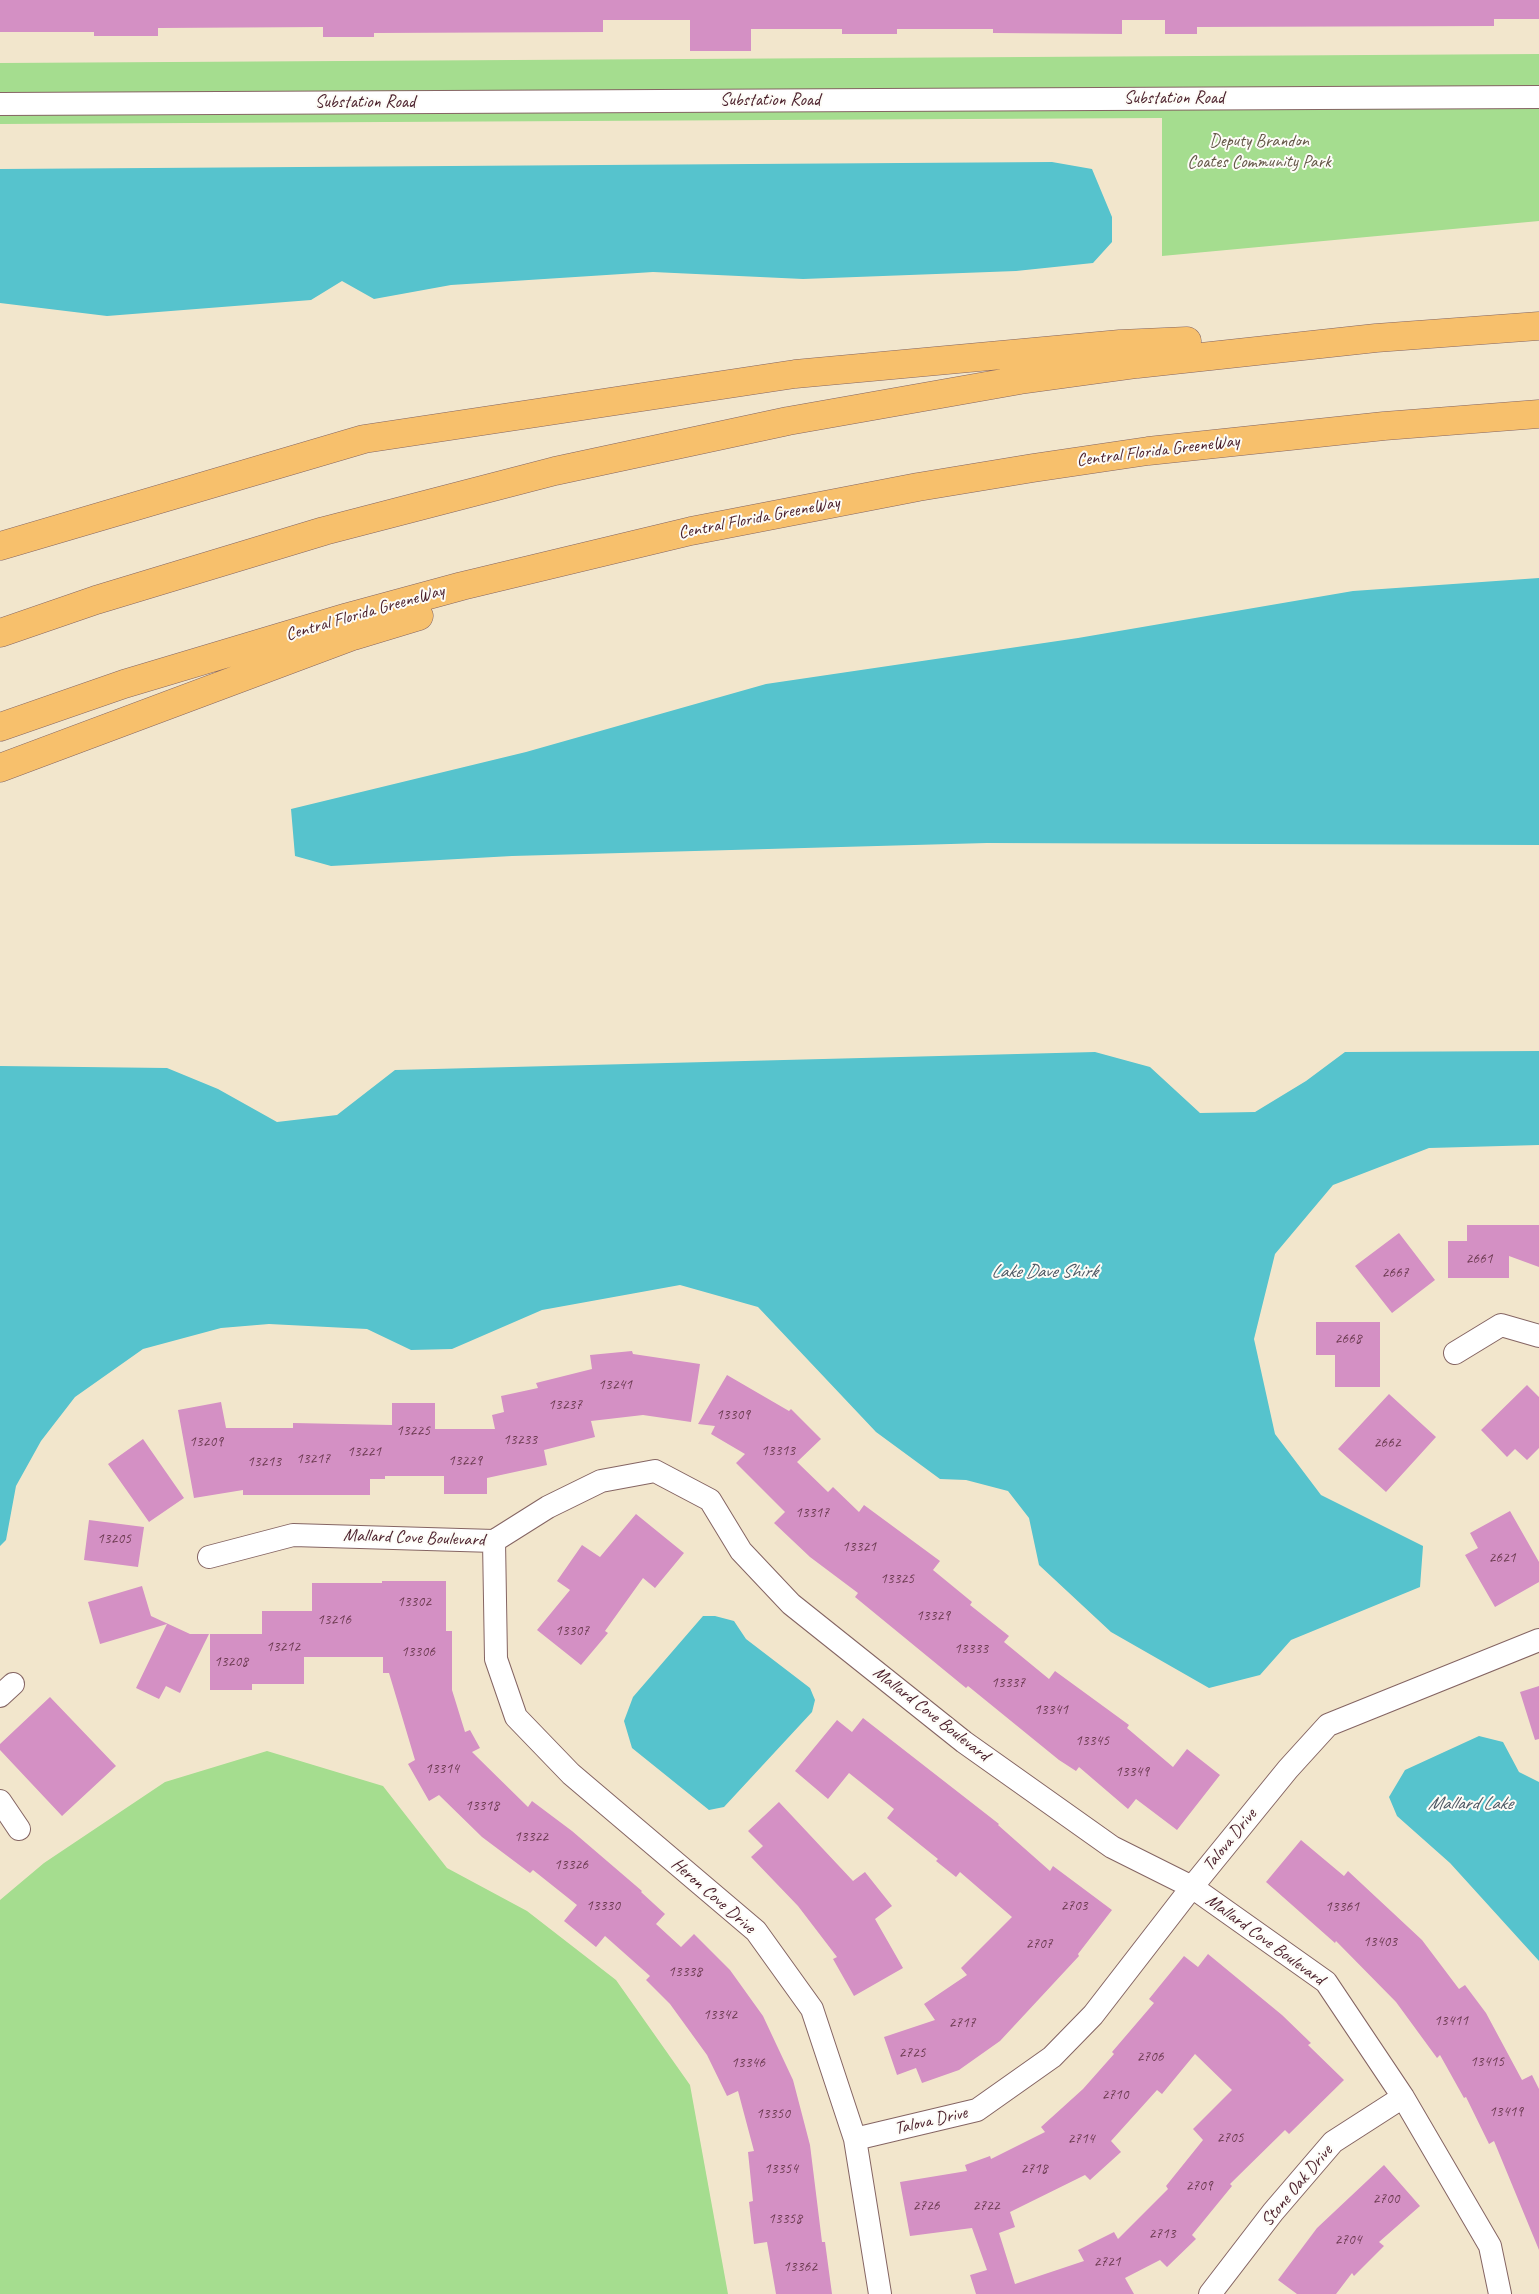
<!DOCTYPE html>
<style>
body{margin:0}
canvas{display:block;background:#f2e6cc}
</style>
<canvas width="1539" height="2294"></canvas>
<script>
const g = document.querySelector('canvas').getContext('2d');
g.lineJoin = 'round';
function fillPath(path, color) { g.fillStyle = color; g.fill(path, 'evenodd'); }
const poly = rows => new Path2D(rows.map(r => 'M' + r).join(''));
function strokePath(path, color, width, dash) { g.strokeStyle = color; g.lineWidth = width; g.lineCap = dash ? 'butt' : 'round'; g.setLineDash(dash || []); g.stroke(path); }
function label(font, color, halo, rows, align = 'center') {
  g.font = font + ' Caveat,sans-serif'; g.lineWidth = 4; g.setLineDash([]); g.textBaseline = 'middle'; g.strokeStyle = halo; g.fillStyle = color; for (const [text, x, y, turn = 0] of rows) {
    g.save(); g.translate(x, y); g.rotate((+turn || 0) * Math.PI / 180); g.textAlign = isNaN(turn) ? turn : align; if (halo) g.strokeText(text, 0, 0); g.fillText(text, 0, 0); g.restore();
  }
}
fillPath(poly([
 [1539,54,1539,221,1162,256,1162,118,0,124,0,63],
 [267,1751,383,1786,447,1868,527,1911,616,1980,690,2085,728,2294,0,2294,0,1900,44,1863,165,1782]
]), '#a5dd8f');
fillPath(poly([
 [1052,162,1092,169,1112,217,1112,242,1093,263,1016,271,803,279,653,272,451,285,374,299,342,281,311,300,107,316,0,303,0,169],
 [1539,578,1539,845,987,843,512,856,331,866,295,856,291,809,526,752,766,684,1078,638,1353,591],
 [1539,1051,1539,1145,1429,1148,1333,1185,1275,1254,1254,1339,1275,1434,1321,1495,1423,1546,1420,1587,1291,1640,1260,1675,1209,1688,1111,1632,1039,1565,1029,1518,1008,1491,966,1480,940,1479,876,1432,758,1307,680,1285,542,1310,452,1349,411,1350,367,1329,269,1324,221,1328,143,1349,75,1397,41,1441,16,1486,6,1540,0,1546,0,1066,167,1068,218,1089,277,1122,337,1115,395,1070,1095,1052,1150,1067,1200,1113,1255,1112,1306,1081,1345,1052],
 [703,1616,715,1616,734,1621,746,1639,810,1688,815,1700,812,1712,724,1807,709,1810,632,1748,624,1721,633,1697],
 [1479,1736,1503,1742,1519,1772,1539,1782,1539,1961,1450,1863,1397,1816,1389,1797,1405,1770]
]), '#56c3cd');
fillPath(poly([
 [0,0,1539,0,1539,19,1494,19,1494,26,1197,27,1197,34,1165,34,1165,20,1122,20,1122,34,993,33,993,29,897,29,897,34,842,34,842,29,751,29,751,51,690,51,690,20,603,20,603,32,374,33,374,37,323,37,323,27,158,28,158,36,94,36,94,32,0,32],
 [1467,1225,1539,1225,1539,1267,1509,1256,1509,1278,1448,1278,1448,1241,1467,1241],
 [1399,1233,1435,1280,1392,1313,1355,1266],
 [1316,1322,1380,1322,1380,1387,1335,1387,1335,1355,1316,1355],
 [632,1351,633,1354,700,1364,691,1422,643,1415,591,1421,595,1437,544,1450,547,1465,487,1478,487,1494,444,1494,444,1476,385,1476,385,1479,370,1479,370,1495,243,1495,243,1490,194,1498,178,1410,221,1402,226,1428,293,1428,293,1423,392,1425,392,1403,435,1403,435,1429,495,1429,492,1415,504,1412,501,1396,538,1388,536,1383,592,1369,590,1355],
 [727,1375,789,1411,791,1409,821,1439,797,1462,828,1492,833,1487,859,1512,864,1505,940,1561,933,1570,972,1602,970,1605,1009,1636,1004,1642,1049,1679,1055,1671,1129,1725,1127,1728,1173,1767,1187,1749,1220,1775,1177,1830,1136,1799,1128,1809,1079,1767,1076,1771,1059,1760,968,1686,966,1688,855,1597,858,1593,810,1557,774,1523,785,1512,736,1463,745,1454,711,1434,715,1426,698,1424],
 [1527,1385,1539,1397,1539,1448,1527,1460,1515,1449,1507,1457,1481,1430],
 [1389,1394,1436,1437,1386,1492,1338,1449],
 [143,1439,184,1498,149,1522,108,1464],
 [1510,1511,1539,1562,1539,1582,1495,1607,1465,1555,1478,1548,1470,1533],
 [636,1514,684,1553,655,1588,643,1578,605,1631,608,1633,581,1665,537,1630,570,1590,557,1581,582,1545,600,1557],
 [89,1520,144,1527,138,1567,84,1560],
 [382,1581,446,1581,446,1631,452,1631,452,1690,465,1732,470,1730,480,1748,472,1752,528,1807,532,1801,572,1831,642,1891,641,1892,665,1914,656,1924,681,1947,694,1934,730,1970,763,2016,793,2080,810,2145,822,2242,825,2242,832,2294,776,2294,767,2242,754,2244,749,2202,753,2201,748,2152,754,2151,738,2091,727,2096,707,2055,670,2004,646,1980,650,1976,605,1936,596,1947,564,1921,577,1905,533,1870,530,1873,482,1837,439,1795,429,1801,408,1764,415,1760,389,1673,383,1673,383,1657,304,1657,304,1684,252,1684,252,1690,210,1690,210,1634,262,1634,262,1611,312,1611,312,1583,382,1583],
 [142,1586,151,1616,190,1634,209,1634,180,1693,166,1686,159,1699,136,1688,167,1624,100,1644,88,1602],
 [1539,1686,1539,1739,1535,1740,1520,1692],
 [50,1697,116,1766,62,1816,0,1750,0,1744],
 [863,1718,999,1824,998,1825,1050,1871,1053,1866,1112,1910,1078,1954,1079,1956,1000,2041,959,2070,922,2083,916,2068,897,2075,884,2037,935,2020,924,2004,967,1975,961,1968,1012,1917,960,1872,956,1877,936,1861,938,1859,887,1818,894,1809,849,1773,828,1799,795,1771,837,1720,852,1732],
 [779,1802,853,1881,865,1872,892,1906,875,1919,903,1968,854,1996,833,1959,837,1957,798,1906,751,1857,763,1846,748,1831],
 [1301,1840,1344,1876,1348,1871,1422,1940,1459,1989,1465,1985,1486,2013,1522,2080,1532,2075,1539,2089,1539,2250,1494,2141,1489,2144,1466,2097,1464,2098,1440,2055,1437,2058,1396,2002,1336,1941,1335,1943,1266,1882],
 [1208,1954,1282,2015,1311,2043,1308,2045,1344,2080,1289,2134,1285,2130,1230,2184,1232,2186,1192,2235,1196,2239,1167,2267,1160,2260,1125,2278,1134,2294,976,2294,970,2275,987,2270,972,2228,910,2236,900,2182,967,2171,965,2165,990,2156,991,2159,1045,2132,1041,2127,1083,2089,1114,2054,1112,2052,1154,2003,1149,1999,1184,1956,1198,1967],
 [1195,2054,1232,2090,1193,2129,1203,2140,1166,2186,1168,2189,1118,2239,1114,2232,1078,2250,1084,2261,1015,2284,999,2233,1015,2227,1010,2212,1085,2175,1090,2180,1121,2152,1111,2141,1157,2090,1162,2094],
 [1384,2165,1420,2206,1379,2242,1384,2246,1354,2276,1352,2273,1336,2294,1297,2294,1278,2280,1317,2228]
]), '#d490c4');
const minor = poly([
 [0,104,1539,97],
 [1455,1353,1501,1325,1539,1336],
 [494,1541,496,1659,516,1717,571,1774,756,1931,812,2009,855,2139,880,2294],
 [209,1557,293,1535,494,1541,548,1507,601,1481,655,1471,710,1500,741,1551,791,1604,964,1742,1112,1847,1192,1887,1326,1982,1403,2097,1490,2246,1500,2294],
 [0,1696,13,1684],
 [0,1801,19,1829],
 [855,2139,977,2110,1052,2057,1093,2015,1192,1887,1288,1769,1328,1725,1539,1640],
 [1210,2294,1273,2212,1333,2142,1403,2097]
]);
const highway = poly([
 [0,546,364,439,795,374,1120,344,1187,341],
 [0,633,96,600,324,531,555,471,788,421,1020,380,1137,364,1376,338,1539,326],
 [0,727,124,684,348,617,462,586,691,531,918,487,1033,468,1148,451,1384,426,1539,414],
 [0,768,353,636,419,616]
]);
strokePath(minor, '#856563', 24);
strokePath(highway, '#856563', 29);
strokePath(minor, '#fff', 22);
strokePath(highway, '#f7c06c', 28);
label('15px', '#6c3b51', null, [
 ["2661",1479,1259],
 ["2667",1395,1273],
 ["2668",1348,1339],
 ["13241",615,1385],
 ["13237",565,1405],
 ["13309",733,1415],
 ["13225",413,1431],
 ["13233",520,1440],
 ["13209",206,1442],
 ["2662",1387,1443],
 ["13313",778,1451],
 ["13221",364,1452],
 ["13217",313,1459],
 ["13229",465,1461],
 ["13213",264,1462],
 ["13317",812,1513],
 ["13205",114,1539],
 ["13321",859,1547],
 ["2621",1502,1558],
 ["13325",897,1579],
 ["13302",414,1602],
 ["13329",933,1616],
 ["13216",334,1620],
 ["13307",572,1631],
 ["13212",283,1647],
 ["13333",971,1649],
 ["13306",418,1652],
 ["13208",231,1662],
 ["13337",1008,1683],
 ["13341",1051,1710],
 ["13345",1092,1741],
 ["13314",442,1769],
 ["13349",1132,1772],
 ["13318",482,1806],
 ["13322",531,1837],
 ["13326",571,1865],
 ["13330",603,1906],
 ["2703",1074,1906],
 ["13361",1342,1907],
 ["13403",1380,1942],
 ["2707",1039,1944],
 ["13338",685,1972],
 ["13342",720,2015],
 ["13411",1451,2021],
 ["2717",962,2023],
 ["2725",912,2053],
 ["2706",1150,2057],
 ["13415",1487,2062],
 ["13346",748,2063],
 ["2710",1115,2095],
 ["13419",1506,2112],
 ["13350",773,2114],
 ["2705",1230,2138],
 ["2714",1081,2139],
 ["13354",781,2169],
 ["2718",1034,2169],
 ["2709",1199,2186],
 ["2700",1386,2199],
 ["2726",926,2206],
 ["2722",986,2206],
 ["13358",785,2219],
 ["2713",1162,2234],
 ["2704",1348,2240],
 ["2721",1107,2262],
 ["13362",800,2267]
]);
label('18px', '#4a1f2b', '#fdfcf7', [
 ["Substation Road",1174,98],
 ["Substation Road",770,100],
 ["Substation Road",365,102],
 ["Central Florida GreeneWay",1158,451,-7],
 ["Central Florida GreeneWay",759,518,-11],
 ["Central Florida GreeneWay",365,613,-16],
 ["Mallard Cove Boulevard",414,1538,2],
 ["Mallard Cove Boulevard",931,1714,38],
 ["Talova Drive",1230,1840,-51],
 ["Heron Cove Drive",713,1896,41],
 ["Mallard Cove Boulevard",1265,1940,36],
 ["Talova Drive",931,2121,-13],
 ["Stone Oak Drive",1297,2186,-50]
]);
label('18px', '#655849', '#fdfcf7', [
 ["Deputy Brandon",1259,141],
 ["Coates Community Park",1259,162]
]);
label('italic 19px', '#4e5864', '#fdfcf7', [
 ["Lake Dave Shirk",1044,1272],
 ["Mallard Lake",1470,1804]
]);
</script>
